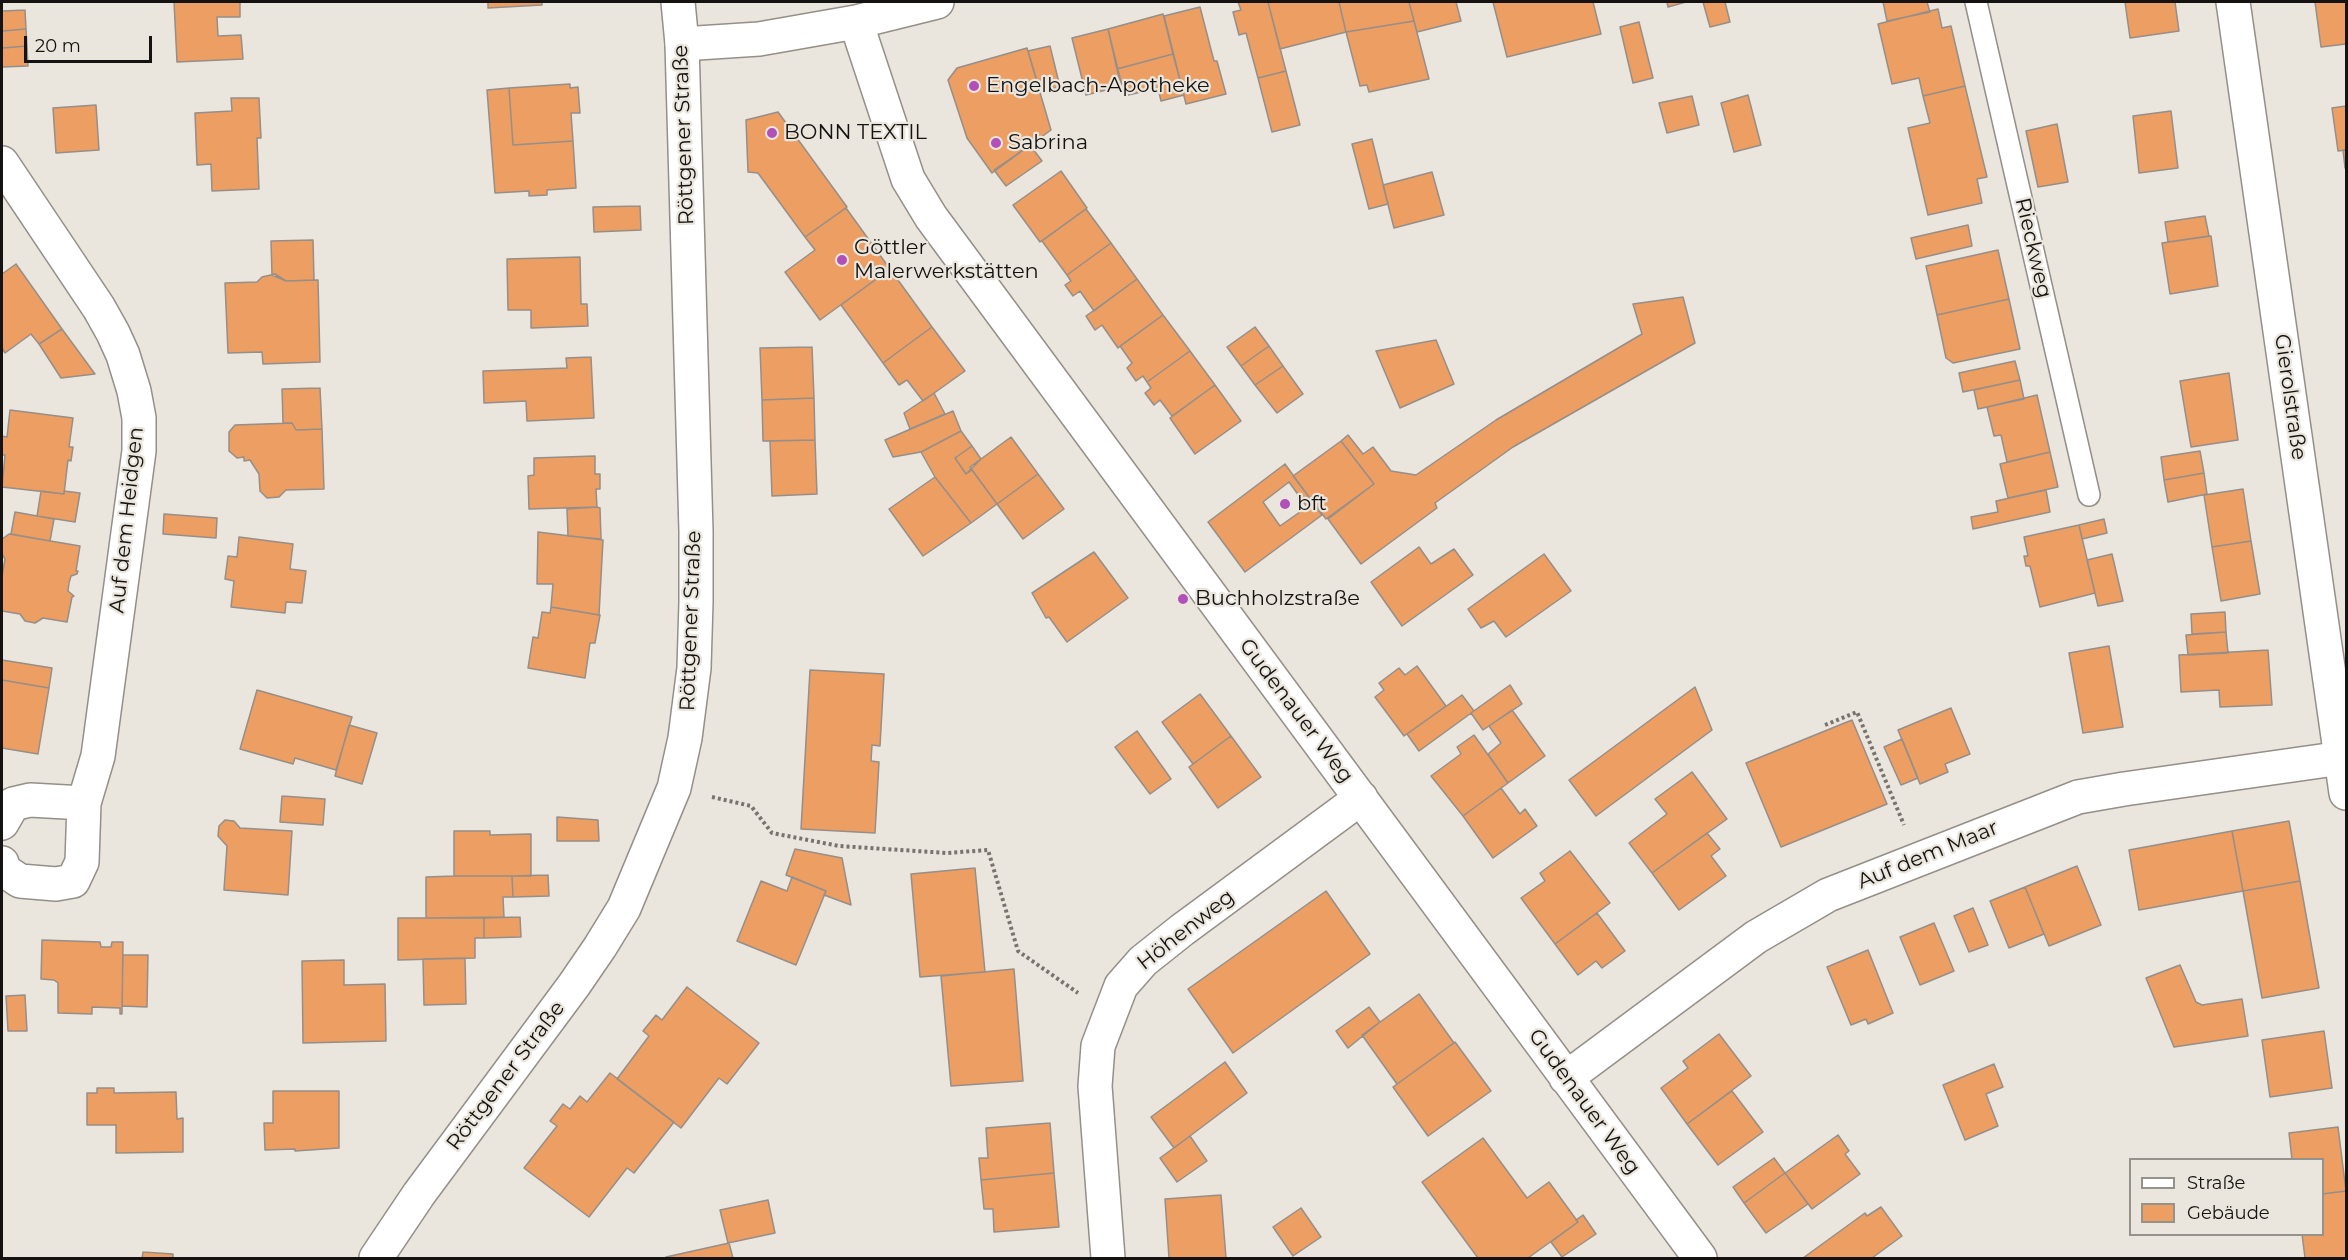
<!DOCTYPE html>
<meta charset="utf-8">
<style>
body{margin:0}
#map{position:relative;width:2348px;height:1260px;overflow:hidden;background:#ebe6dd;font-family:Montserrat,sans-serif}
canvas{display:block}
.frame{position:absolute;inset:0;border:3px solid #151311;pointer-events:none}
.legend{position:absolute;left:2129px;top:1158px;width:195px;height:78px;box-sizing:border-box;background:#ebe6dd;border:2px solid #95928b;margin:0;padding:8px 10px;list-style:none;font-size:18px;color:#151311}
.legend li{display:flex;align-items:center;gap:12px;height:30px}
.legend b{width:30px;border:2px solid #95928b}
.scale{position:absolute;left:24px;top:36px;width:128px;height:27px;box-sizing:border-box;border:3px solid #151311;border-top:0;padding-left:8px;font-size:18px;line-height:21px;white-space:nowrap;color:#151311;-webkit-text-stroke:4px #ebe6dd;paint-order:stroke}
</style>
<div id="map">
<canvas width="2348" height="1260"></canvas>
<div class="frame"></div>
<ul class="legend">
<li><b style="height:8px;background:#fff"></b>Straße</li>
<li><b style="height:16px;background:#ec9e63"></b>Gebäude</li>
</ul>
<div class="scale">20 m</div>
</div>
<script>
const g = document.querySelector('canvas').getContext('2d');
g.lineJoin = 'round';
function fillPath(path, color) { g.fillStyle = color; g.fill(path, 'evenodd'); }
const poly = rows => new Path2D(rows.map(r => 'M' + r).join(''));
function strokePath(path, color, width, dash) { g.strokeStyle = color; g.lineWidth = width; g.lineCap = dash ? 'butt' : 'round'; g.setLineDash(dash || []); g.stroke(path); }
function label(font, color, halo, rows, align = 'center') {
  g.font = font + ' Montserrat,sans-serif'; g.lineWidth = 4.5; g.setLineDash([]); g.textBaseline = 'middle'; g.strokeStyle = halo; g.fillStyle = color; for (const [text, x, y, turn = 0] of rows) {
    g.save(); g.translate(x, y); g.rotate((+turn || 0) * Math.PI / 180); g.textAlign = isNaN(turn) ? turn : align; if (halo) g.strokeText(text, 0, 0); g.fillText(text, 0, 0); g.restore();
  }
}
const building = poly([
 [174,2,240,2,240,17,217,17,218,36,241,35,243,59,177,62,174,2],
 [488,2,542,2,542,5,488,8,488,2],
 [1238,2,1268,2,1286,71,1258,78,1246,33,1239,35,1233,12,1241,10,1238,2],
 [1268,2,1339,2,1346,32,1280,49,1268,2],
 [1339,2,1409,2,1414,21,1346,32,1339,2],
 [1409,2,1456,2,1461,21,1417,32,1409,2],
 [1493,2,1593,2,1601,34,1507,57,1493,2],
 [1667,2,1686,2,1668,7,1667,2],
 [1703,2,1725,2,1730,22,1710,27,1703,2],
 [1883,2,1927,2,1930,12,1887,21,1883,2],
 [2125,2,2175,2,2179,31,2130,38,2125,2],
 [2315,2,2346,2,2346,44,2321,47,2315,2],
 [1200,7,1214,61,1217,61,1226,94,1186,104,1164,16,1200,7],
 [1938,9,1942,28,1951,26,1965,86,1923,96,1919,78,1892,84,1878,24,1938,9],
 [25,10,26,29,2,31,2,11,25,10],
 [1163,14,1173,54,1117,69,1108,29,1163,14],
 [1414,21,1429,79,1369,92,1367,85,1360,86,1346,32,1414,21],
 [1639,22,1653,78,1633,83,1620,27,1639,22],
 [26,29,27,46,2,48,2,31,26,29],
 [1108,29,1122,86,1086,95,1072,38,1108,29],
 [27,46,28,66,2,67,2,48,27,46],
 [1050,46,1060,87,1040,91,1028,51,1050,46],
 [1027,48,1051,130,992,173,967,138,948,80,957,68,1027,48],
 [1173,54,1184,95,1161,101,1158,88,1124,96,1117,69,1173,54],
 [1286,71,1300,125,1272,132,1258,78,1286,71],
 [570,84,570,88,578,87,580,113,571,113,573,141,513,145,509,88,570,84],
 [1965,86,1987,177,1977,179,1982,203,1928,215,1908,128,1930,123,1923,96,1965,86],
 [509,88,513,145,573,141,576,188,547,190,547,195,529,196,529,191,495,193,487,90,509,88],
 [1748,95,1761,145,1734,152,1721,103,1748,95],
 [1692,96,1699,125,1667,133,1659,103,1692,96],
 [231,98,259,98,261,138,257,138,259,189,212,191,211,164,197,165,195,113,232,111,231,98],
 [96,105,99,150,56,153,53,108,96,105],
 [2346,106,2346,150,2338,151,2332,108,2346,106],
 [2171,111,2178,168,2139,173,2133,116,2171,111],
 [778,112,847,207,805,237,758,173,748,172,746,120,778,112],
 [2057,124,2068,182,2038,187,2026,131,2057,124],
 [1372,139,1388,204,1369,209,1352,144,1372,139],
 [1030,145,1042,161,1006,186,994,170,1030,145],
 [2343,150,2346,150,2346,167,2345,168,2343,150],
 [1061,171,1087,208,1040,242,1013,205,1061,171],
 [1432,172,1444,215,1394,228,1383,185,1432,172],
 [640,206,641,230,594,232,593,207,640,206],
 [846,208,890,269,820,320,785,272,815,250,805,237,846,208],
 [1086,209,1111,243,1067,275,1042,241,1086,209],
 [2205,216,2209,236,2168,242,2165,222,2205,216],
 [1968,225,1972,246,1916,259,1911,238,1968,225],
 [2211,236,2218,286,2170,294,2162,243,2211,236],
 [313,240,314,280,286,281,272,275,271,241,313,240],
 [1111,243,1137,279,1094,311,1080,291,1073,296,1065,285,1071,281,1067,275,1111,243],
 [1998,250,2009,299,1937,315,1926,266,1998,250],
 [580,257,581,304,587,304,588,326,531,328,531,310,508,310,507,259,580,257],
 [16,264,62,329,39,344,31,334,5,353,2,348,2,274,16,264],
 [890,269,932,327,883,363,841,305,890,269],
 [275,274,286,281,318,280,320,362,263,364,262,352,228,353,225,283,257,282,262,277,275,274],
 [1137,279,1163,315,1118,348,1102,325,1095,330,1086,316,1137,279],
 [1683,297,1695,343,1513,447,1435,503,1437,508,1361,564,1328,519,1374,484,1341,441,1348,435,1363,454,1373,447,1391,471,1416,475,1496,420,1642,334,1633,304,1683,297],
 [2009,299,2020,349,1953,363,1946,358,1937,315,2009,299],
 [1163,315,1190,351,1147,382,1143,376,1136,381,1127,368,1132,363,1120,346,1163,315],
 [932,327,965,371,923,401,907,380,899,385,883,363,932,327],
 [1255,327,1269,346,1241,366,1227,347,1255,327],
 [62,329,95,374,61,378,39,344,62,329],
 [1436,340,1454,384,1400,408,1376,351,1436,340],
 [1269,346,1283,366,1255,385,1241,366,1269,346],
 [812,347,814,398,762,400,760,348,812,347],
 [1190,351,1215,385,1172,416,1160,400,1154,405,1145,393,1151,388,1147,382,1190,351],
 [591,357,594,418,527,421,526,401,484,403,483,371,567,368,566,358,591,357],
 [2015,361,2020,380,1963,392,1959,373,2015,361],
 [1283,366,1303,394,1277,413,1255,385,1283,366],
 [2229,373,2238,440,2191,447,2180,381,2229,373],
 [2020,380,2024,399,1978,409,1974,390,2020,380],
 [1215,385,1241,421,1195,454,1170,418,1215,385],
 [320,388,322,429,296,430,292,423,283,423,282,389,320,388],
 [934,393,945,414,910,429,904,413,934,393],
 [2037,395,2050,452,2007,462,2001,435,1994,436,1987,407,2037,395],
 [814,398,815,440,763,441,762,400,814,398],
 [10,410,73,418,69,447,73,447,71,461,68,460,64,494,2,487,5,455,2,455,2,436,7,437,10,410],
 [953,411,961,431,921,452,893,457,885,440,953,411],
 [292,423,296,430,322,429,324,489,286,490,279,497,267,498,260,491,259,474,250,460,244,461,244,457,237,458,229,451,229,432,235,425,292,423],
 [961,431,972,446,955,458,966,474,972,470,997,504,971,523,935,477,921,452,961,431],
 [1011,437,1038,474,997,504,970,467,1011,437],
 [815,440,817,494,772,496,770,441,815,440],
 [1341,441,1374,484,1326,519,1293,476,1341,441],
 [972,446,981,459,966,474,955,458,972,446],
 [2200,451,2204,473,2164,480,2161,457,2200,451],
 [2050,452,2058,487,2008,498,2000,464,2050,452],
 [595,456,595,474,600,474,600,489,596,489,597,507,529,509,528,476,534,475,534,458,595,456],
 [1285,464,1322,515,1245,572,1208,522,1285,464],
 [2204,473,2207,494,2168,502,2164,480,2204,473],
 [1038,474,1064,509,1023,539,997,504,1038,474],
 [935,477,971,523,923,556,889,509,935,477],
 [1289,482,1307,507,1280,526,1263,502,1289,482],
 [2243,489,2251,541,2212,547,2204,495,2243,489],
 [2046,490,2050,512,1973,529,1971,517,1998,512,1996,501,2046,490],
 [41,491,64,494,64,491,80,493,75,522,37,516,41,491],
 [597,507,600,508,601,539,568,536,567,509,597,507],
 [15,512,54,519,50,541,11,534,15,512],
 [164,514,217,518,216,538,163,534,164,514],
 [2104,519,2107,533,2082,539,2079,525,2104,519],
 [2079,525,2095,593,2040,607,2030,566,2026,566,2024,556,2028,556,2024,537,2079,525],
 [538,532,603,540,599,615,551,607,553,584,537,584,538,532],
 [9,534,80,546,76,571,78,571,77,574,71,576,69,583,68,591,74,596,72,597,67,622,43,618,35,623,25,621,20,614,2,611,2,576,5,559,2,554,2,539,9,534],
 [239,537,293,544,290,569,306,571,302,603,286,602,285,613,231,607,234,581,225,579,228,556,237,557,239,537],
 [2251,541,2260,594,2221,601,2212,547,2251,541],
 [1419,547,1431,564,1454,549,1473,575,1402,626,1371,582,1419,547],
 [1094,552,1128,598,1067,642,1049,617,1046,618,1032,593,1094,552],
 [1544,554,1571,591,1506,637,1494,621,1481,628,1468,609,1544,554],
 [2112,554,2123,601,2098,606,2087,560,2112,554],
 [551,607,600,615,595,643,590,643,585,678,528,668,533,637,538,638,542,612,550,613,551,607],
 [2225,612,2226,632,2192,634,2191,614,2225,612],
 [2226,632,2228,653,2188,655,2186,635,2226,632],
 [2109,646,2123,727,2083,733,2069,653,2109,646],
 [2268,650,2272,705,2220,707,2219,690,2181,692,2179,655,2268,650],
 [2,660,52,668,49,688,2,680,2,660],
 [1417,666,1446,706,1404,736,1375,697,1384,690,1379,683,1399,668,1405,675,1417,666],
 [810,670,884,674,880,746,872,745,871,761,879,762,875,833,801,829,810,670],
 [2,680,49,688,38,754,2,748,2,680],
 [1510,685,1522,704,1483,730,1471,713,1510,685],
 [1695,687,1712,730,1596,816,1569,780,1695,687],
 [257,690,352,717,336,770,295,758,293,764,240,749,257,690],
 [1200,694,1231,736,1193,764,1162,722,1200,694],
 [1462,695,1474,711,1419,751,1407,734,1462,695],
 [1951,708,1970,754,1945,764,1948,772,1920,784,1898,730,1951,708],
 [1512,710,1545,756,1508,783,1488,754,1501,743,1489,726,1512,710],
 [1852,720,1887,804,1781,847,1746,763,1852,720],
 [349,725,377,733,362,784,335,776,349,725],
 [1137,731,1171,779,1150,794,1115,747,1137,731],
 [1474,735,1508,783,1463,816,1431,776,1461,754,1457,747,1474,735],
 [1231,736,1261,777,1218,808,1189,767,1231,736],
 [1902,739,1918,778,1901,785,1884,747,1902,739],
 [1692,772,1727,819,1652,873,1629,843,1667,814,1655,799,1692,772],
 [1501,788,1520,814,1525,809,1537,826,1493,858,1463,816,1501,788],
 [282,796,325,799,323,825,280,822,282,796],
 [557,817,598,820,599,841,557,841,557,817],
 [225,820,234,821,240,828,292,831,288,895,224,890,227,846,218,836,219,826,225,820],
 [2289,821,2300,881,2243,891,2232,831,2289,821],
 [454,831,490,831,490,835,531,834,531,876,454,876,454,831],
 [2232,831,2243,891,2139,910,2129,850,2232,831],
 [1707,833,1720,849,1711,856,1726,876,1679,910,1652,873,1707,833],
 [795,849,842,858,851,905,824,895,826,891,786,875,795,849],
 [1570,851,1610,903,1555,944,1521,898,1545,881,1540,873,1570,851],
 [2077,866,2101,925,2049,946,2025,887,2077,866],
 [975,868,985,972,920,977,911,874,975,868],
 [548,875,549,896,513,897,512,876,548,875],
 [454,876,512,876,513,897,503,897,504,917,426,918,426,877,454,876],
 [792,877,826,891,796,965,737,941,761,881,787,891,792,877],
 [2300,881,2319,988,2262,998,2243,891,2300,881],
 [2025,887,2044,934,2009,948,1990,901,2025,887],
 [1326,891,1370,954,1233,1053,1188,989,1326,891],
 [1973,908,1988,945,1969,952,1954,916,1973,908],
 [1597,913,1625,951,1602,968,1596,961,1578,975,1555,944,1597,913],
 [520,917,521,937,484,938,484,918,520,917],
 [398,918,484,918,484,938,475,938,475,958,398,960,398,918],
 [1934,923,1954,971,1920,985,1900,937,1934,923],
 [42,940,100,942,101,947,111,947,112,942,123,942,122,1014,120,1014,120,1008,92,1007,92,1014,58,1013,58,983,54,980,41,979,42,940],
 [1868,950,1893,1013,1868,1024,1866,1019,1851,1025,1827,967,1868,950],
 [123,955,148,955,147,1007,122,1006,123,955],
 [465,958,466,1004,424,1005,423,959,465,958],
 [344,960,344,985,385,984,386,1041,303,1043,302,961,344,960],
 [2180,965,2196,1002,2202,1005,2242,999,2248,1036,2174,1047,2146,978,2180,965],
 [1014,969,1023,1081,951,1086,941,976,1014,969],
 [687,987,759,1043,727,1084,719,1078,681,1128,617,1079,649,1036,643,1031,656,1015,662,1020,687,987],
 [1419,994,1454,1043,1397,1084,1362,1035,1419,994],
 [25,995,27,1031,8,1031,6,996,25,995],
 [1369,1007,1380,1022,1348,1048,1336,1031,1369,1007],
 [2324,1031,2332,1088,2270,1097,2262,1040,2324,1031],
 [1719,1034,1751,1076,1687,1124,1661,1088,1688,1068,1683,1061,1719,1034],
 [1455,1042,1491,1091,1428,1136,1393,1087,1455,1042],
 [1225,1062,1247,1093,1174,1148,1151,1117,1225,1062],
 [1994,1064,2003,1087,1986,1094,1998,1126,1965,1140,1943,1085,1994,1064],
 [610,1073,674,1122,634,1173,627,1168,589,1217,524,1168,557,1126,550,1121,563,1104,570,1109,580,1096,587,1102,610,1073],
 [97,1088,114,1088,114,1093,176,1092,177,1119,183,1118,183,1152,116,1153,116,1125,87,1125,87,1093,97,1093,97,1088],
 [273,1091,339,1091,339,1148,295,1151,295,1149,265,1150,264,1123,273,1123,273,1091],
 [1732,1091,1763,1132,1718,1165,1687,1124,1732,1091],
 [1050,1123,1054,1173,981,1180,979,1158,988,1158,986,1128,1050,1123],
 [2338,1127,2346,1191,2322,1194,2322,1160,2292,1160,2289,1133,2338,1127],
 [1838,1135,1849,1151,1845,1154,1860,1174,1812,1209,1785,1173,1838,1135],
 [1190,1136,1207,1161,1177,1182,1160,1158,1190,1136],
 [1483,1138,1527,1198,1549,1182,1578,1222,1528,1258,1478,1258,1422,1182,1483,1138],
 [1774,1158,1785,1173,1744,1203,1733,1187,1774,1158],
 [1054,1173,1059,1227,994,1232,993,1209,984,1209,981,1180,1054,1173],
 [1785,1173,1808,1204,1766,1233,1744,1203,1785,1173],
 [2346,1191,2346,1258,2305,1258,2302,1234,2322,1234,2322,1194,2346,1191],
 [1221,1195,1226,1258,1169,1258,1165,1199,1221,1195],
 [768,1200,775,1233,728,1243,720,1210,768,1200],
 [1881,1207,1902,1236,1872,1258,1803,1258,1865,1213,1867,1216,1881,1207],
 [1301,1208,1321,1237,1293,1256,1273,1227,1301,1208],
 [1583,1215,1596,1234,1562,1257,1551,1242,1578,1222,1576,1220,1583,1215],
 [729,1243,733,1258,667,1258,666,1257,729,1243],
 [143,1252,173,1254,173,1258,142,1258,143,1252]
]);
fillPath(building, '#ec9e63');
strokePath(building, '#968e88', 1.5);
const service = poly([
 [1976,2,2089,495]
]);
const minor = poly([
 [2233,2,2346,793],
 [856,22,908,179,931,217,1700,1258],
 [682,44,759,39,856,22,937,2],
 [2,163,99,308,113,333,123,355,134,391,139,418,139,451,98,756,84,803,82,862,73,881,56,884,20,881,2,869,2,863],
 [2,823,13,804,30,800,84,803],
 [1566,1078,1756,937,1828,895,2078,797,2124,789,2342,758],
 [1108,1258,1095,1086,1098,1046,1121,986,1143,961,1182,930,1361,798]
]);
const tertiary = poly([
 [376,1258,419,1194,574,985,600,947,624,908,674,788,685,738,694,668,696,602,696,531,682,44,678,2]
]);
strokePath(service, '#948f88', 24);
strokePath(minor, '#948f88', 36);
strokePath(tertiary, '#948f88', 36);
strokePath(poly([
 [1825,725,1857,712,1904,825],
 [712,797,751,806,772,833,839,846,947,853,988,850,1018,951,1078,993]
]), '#77746f', 4, [3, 3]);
strokePath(service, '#fff', 21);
strokePath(minor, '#fff', 33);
strokePath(tertiary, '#fff', 33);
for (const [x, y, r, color] of [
 [974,86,6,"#b050b8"],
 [772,133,6,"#b050b8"],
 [996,143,6,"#b050b8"],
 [842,260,6,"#b050b8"],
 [1285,504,6,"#b050b8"],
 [1183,599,6,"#b050b8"]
]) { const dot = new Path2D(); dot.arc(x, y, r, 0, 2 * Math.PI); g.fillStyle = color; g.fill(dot); strokePath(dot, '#ebe6dd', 2); }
label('21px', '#151311', '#ebe6dd', [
 ["Engelbach-Apotheke",986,86],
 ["BONN TEXTIL",784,133],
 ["Sabrina",1008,143],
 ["Göttler",854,248],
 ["Malerwerkstätten",854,272],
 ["bft",1297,504],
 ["Buchholzstraße",1195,599]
], 'left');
label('21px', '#151311', '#ebe6dd', [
 ["Röttgener Straße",684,135,-92],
 ["Rieckweg",2033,248,77],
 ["Gierolstraße",2290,397,82],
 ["Auf dem Heidgen",127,520,-84],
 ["Röttgener Straße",691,621,-88],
 ["Gudenauer Weg",1296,711,53],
 ["Auf dem Maar",1928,855,-22],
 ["Höhenweg",1186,930,-38],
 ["Röttgener Straße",506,1076,-53],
 ["Gudenauer Weg",1584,1102,54]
]);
</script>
